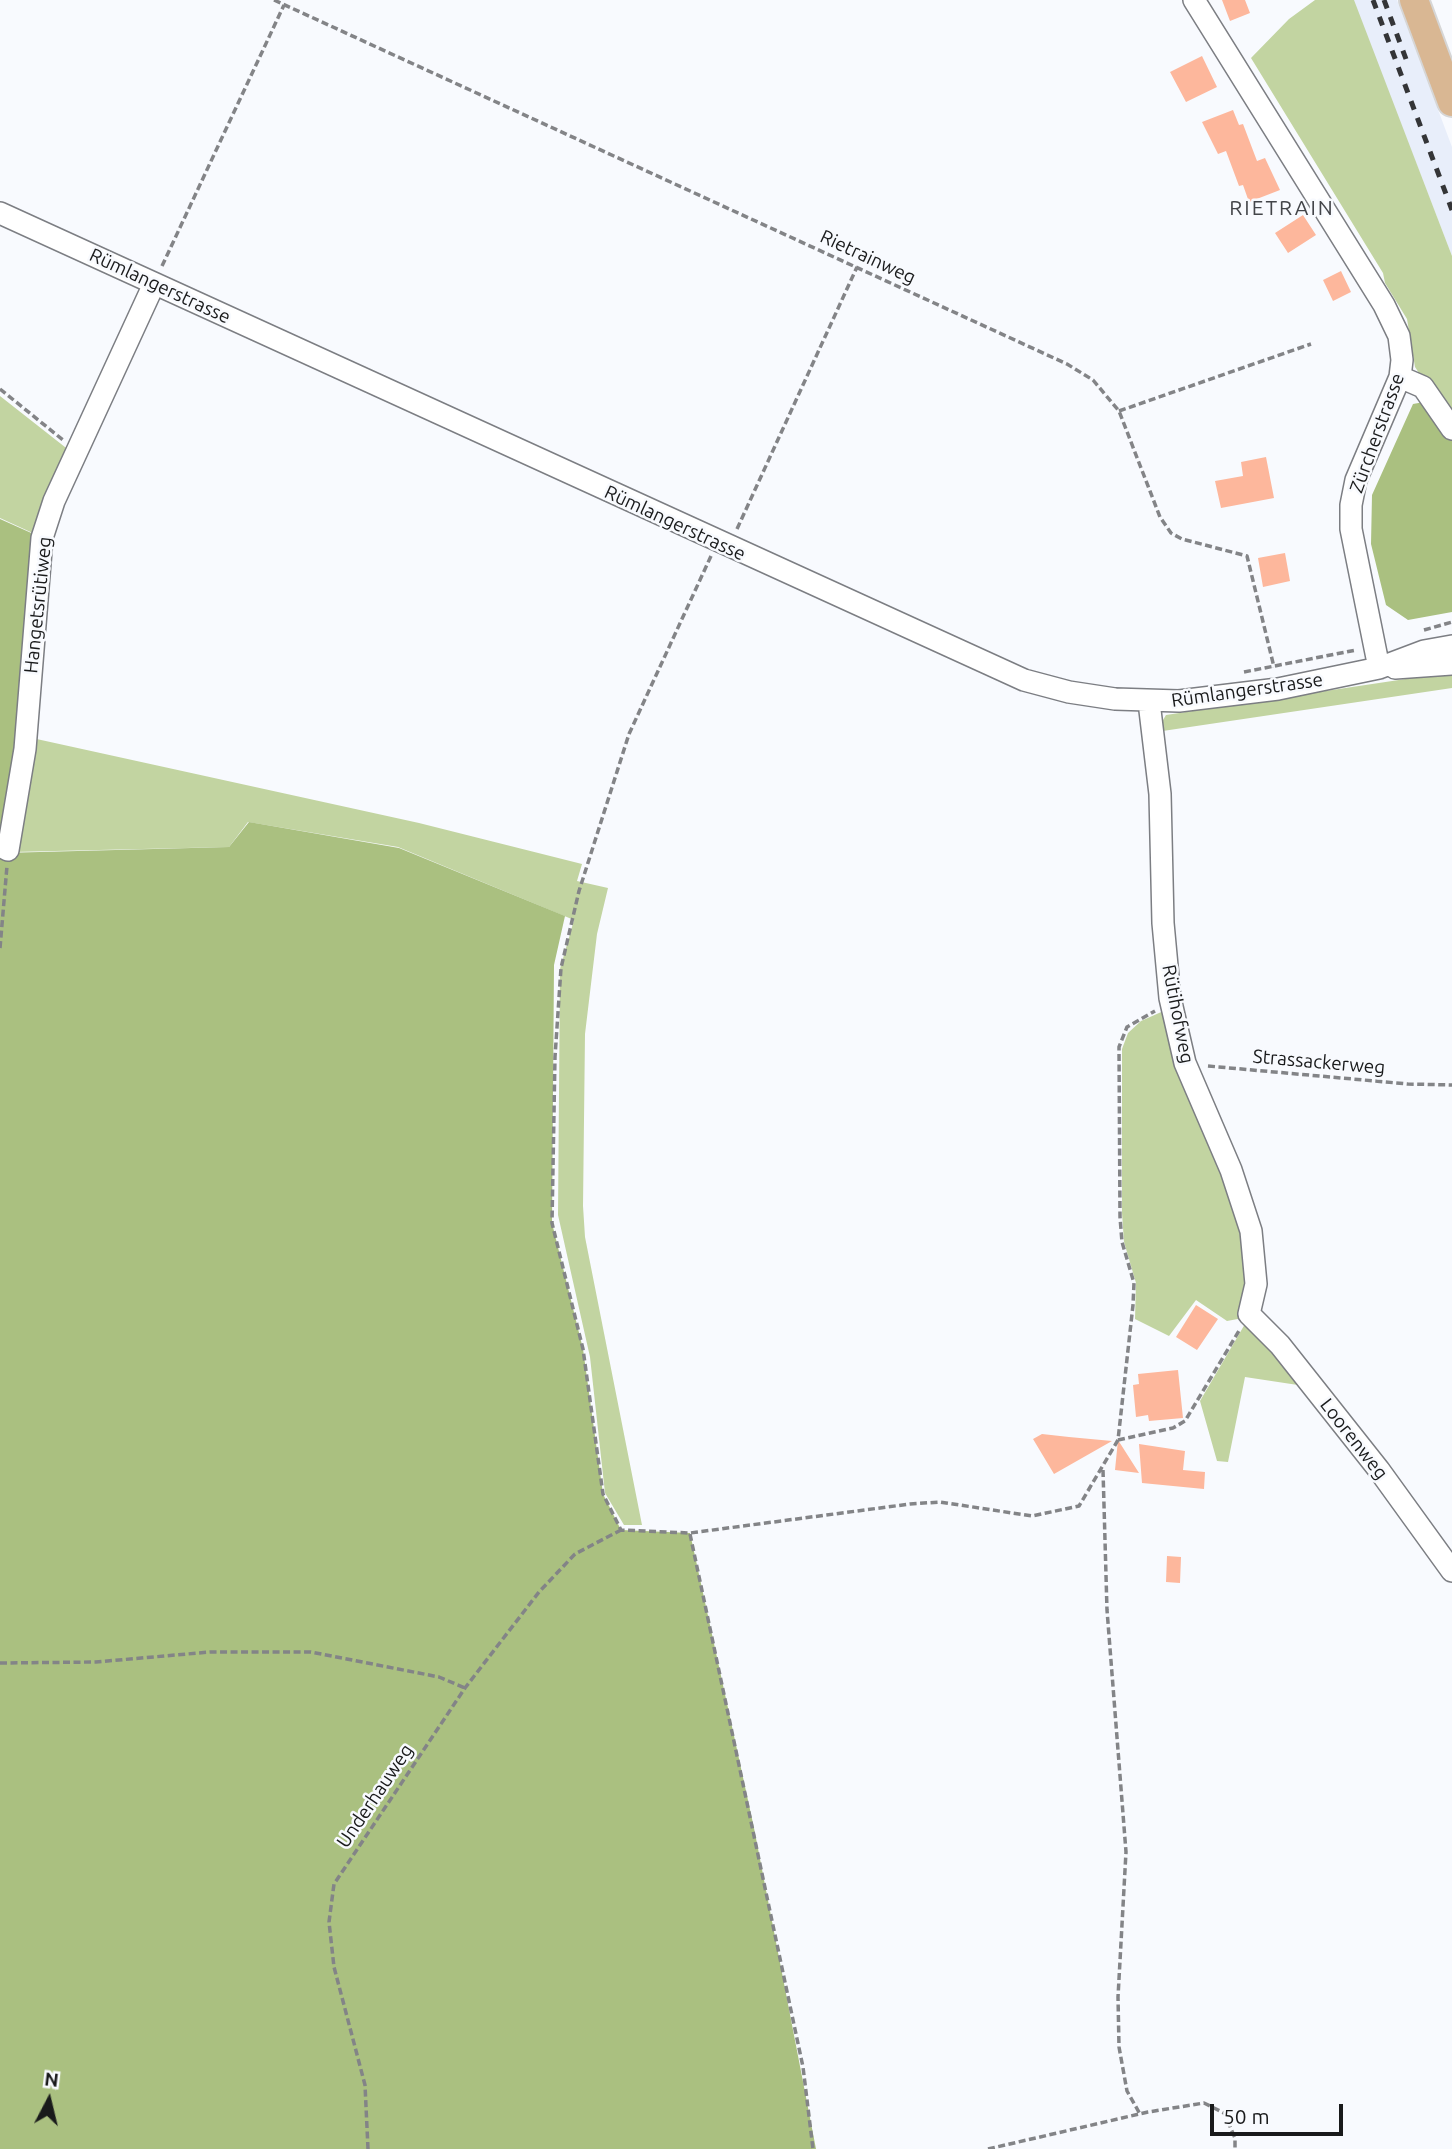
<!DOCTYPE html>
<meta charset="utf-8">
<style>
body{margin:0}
#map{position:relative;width:1452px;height:2149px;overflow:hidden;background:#f8fafe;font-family:Ubuntu,sans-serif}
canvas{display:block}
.north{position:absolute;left:14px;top:2065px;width:70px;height:70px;-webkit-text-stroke:5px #f8fafe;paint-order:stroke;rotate:7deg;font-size:19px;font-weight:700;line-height:28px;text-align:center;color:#191a1b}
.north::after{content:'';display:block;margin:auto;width:24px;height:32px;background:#191a1b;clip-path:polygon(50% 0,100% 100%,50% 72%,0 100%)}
.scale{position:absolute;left:1210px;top:2104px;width:133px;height:32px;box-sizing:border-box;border:4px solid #191a1b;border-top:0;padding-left:9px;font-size:21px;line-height:24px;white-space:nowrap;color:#191a1b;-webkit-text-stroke:5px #f8fafe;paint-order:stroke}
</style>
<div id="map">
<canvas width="1452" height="2149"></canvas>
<div class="north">N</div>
<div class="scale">50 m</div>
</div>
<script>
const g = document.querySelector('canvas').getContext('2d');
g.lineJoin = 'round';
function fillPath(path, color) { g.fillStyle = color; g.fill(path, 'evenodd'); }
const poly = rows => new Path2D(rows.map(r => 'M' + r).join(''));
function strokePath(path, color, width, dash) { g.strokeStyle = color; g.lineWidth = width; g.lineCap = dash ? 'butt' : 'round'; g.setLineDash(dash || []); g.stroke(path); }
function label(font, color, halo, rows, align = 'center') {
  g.font = font + ' Ubuntu,sans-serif'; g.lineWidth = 5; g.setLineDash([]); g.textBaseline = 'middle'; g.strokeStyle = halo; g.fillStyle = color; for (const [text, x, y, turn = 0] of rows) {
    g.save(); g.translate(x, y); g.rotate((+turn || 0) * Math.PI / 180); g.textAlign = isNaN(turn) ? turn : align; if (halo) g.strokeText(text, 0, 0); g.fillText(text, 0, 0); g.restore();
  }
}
fillPath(poly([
 [1353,0,1397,0,1452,147,1452,256]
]), '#e8eefa');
fillPath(poly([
 [1315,0,1354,0,1452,256,1452,423,1415,367,1407,319,1385,283,1383,273,1251,58,1289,19],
 [0,396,70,451,37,535,0,518],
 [1452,672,1452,688,1156,732,1166,715],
 [32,738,419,823,582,864,577,881,608,888,597,934,585,1034,583,1206,585,1237,642,1525,624,1525,605,1493,590,1357,558,1215,560,969,574,920,398,847,248,822,229,847,12,852],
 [1168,1009,1228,1171,1253,1283,1243,1318,1227,1321,1196,1300,1169,1336,1135,1319,1136,1283,1124,1242,1122,1213,1122,1049,1128,1033,1141,1021],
 [1245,1324,1311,1387,1245,1377,1228,1462,1217,1461,1200,1401]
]), '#c2d4a1');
fillPath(poly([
 [1424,402,1452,441,1452,612,1408,620,1386,605,1371,544,1372,495,1413,404],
 [0,519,38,536,2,853,229,847,249,822,399,848,565,916,554,965,552,1223,583,1349,603,1494,621,1530,690,1533,754,1828,816,2149,0,2149]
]), '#aac080');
fillPath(poly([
 [1222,0,1245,0,1250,13,1230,21],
 [1202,56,1217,87,1186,102,1170,72],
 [1233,110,1239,125,1243,124,1257,161,1265,158,1280,190,1249,202,1243,185,1239,186,1226,151,1218,154,1202,122],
 [1303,215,1316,235,1288,253,1275,233],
 [1341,271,1351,292,1333,301,1323,280],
 [1266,457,1274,498,1221,508,1215,481,1243,476,1241,462],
 [1285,553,1290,581,1263,587,1258,558],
 [1196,1305,1218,1319,1197,1350,1176,1337],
 [1178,1370,1183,1418,1149,1421,1148,1415,1136,1417,1133,1385,1139,1384,1138,1374],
 [1042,1434,1069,1437,1112,1441,1054,1474,1033,1439],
 [1118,1440,1139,1473,1115,1470],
 [1139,1444,1185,1451,1183,1470,1205,1472,1204,1489,1142,1483],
 [1167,1556,1181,1557,1180,1583,1166,1582]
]), '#fdb79c');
const minor = poly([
 [1194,0,1384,305,1399,336,1402,360,1400,377,1356,480,1351,505,1351,529,1379,668],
 [0,213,1024,680,1069,692,1115,699,1179,701,1278,689,1379,668,1424,651,1452,646],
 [1400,377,1423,387,1452,429],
 [1395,668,1452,664],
 [1149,702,1160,794,1163,923,1170,998,1185,1063,1231,1170,1251,1231,1256,1284,1249,1314,1280,1345,1379,1470,1452,1571],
 [0,846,8,850,25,749,42,538,54,501,154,284]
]);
const major = poly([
 [1414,0,1452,102]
]);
strokePath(minor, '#7c7e83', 24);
strokePath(major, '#d6d6d6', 32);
strokePath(poly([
 [274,0,1067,364,1093,380,1119,411,1160,517,1171,533,1182,539,1247,556,1274,667],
 [162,266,284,5],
 [0,389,63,440],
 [1119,411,1311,344],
 [737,529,857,267],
 [711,556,629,734,579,891,561,968,555,1057,552,1223,583,1349,603,1494,621,1530,690,1533,910,1504,940,1502,1032,1516,1079,1506,1118,1440,1133,1305,1134,1283,1122,1242,1120,1217,1119,1047,1127,1027,1155,1011],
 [1424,630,1452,622],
 [1244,672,1356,650],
 [0,948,7,866],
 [1208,1066,1408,1084,1452,1085],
 [1118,1440,1173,1428,1185,1421,1240,1329],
 [1103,1470,1107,1610,1126,1852,1118,1997,1119,2047,1127,2091,1140,2114],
 [690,1534,803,2067,813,2149],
 [0,1663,96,1662,210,1652,311,1652,439,1677,465,1688],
 [368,2149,365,2085,334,1967,329,1922,334,1884,465,1688,539,1592,575,1554,621,1530],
 [988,2149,1148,2112,1204,2103,1224,2113,1235,2138,1235,2149]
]), '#838487', 3.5, [7, 3.5]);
strokePath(minor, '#fff', 21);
strokePath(major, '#d9b793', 28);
strokePath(poly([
 [1373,0,1452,210],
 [1384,0,1406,59]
]), '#343537', 5, [9, 9]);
label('19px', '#191a1b', '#f8fafe', [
 ["Rietrainweg",868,257,25],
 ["Rümlangerstrasse",160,286,25],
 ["Zürcherstrasse",1377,433,-70],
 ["Rümlangerstrasse",675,523,25],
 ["Hangetsrütiweg",38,605,-84],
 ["Rümlangerstrasse",1247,690,-8],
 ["Rütihofweg",1178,1014,79],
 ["Strassackerweg",1319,1062,5],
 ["Loorenweg",1354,1439,52],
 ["Underhauweg",375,1796,-56]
]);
g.letterSpacing = '2px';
label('21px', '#434549', '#f8fafe', [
 ["RIETRAIN",1282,208]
]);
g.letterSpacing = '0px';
</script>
